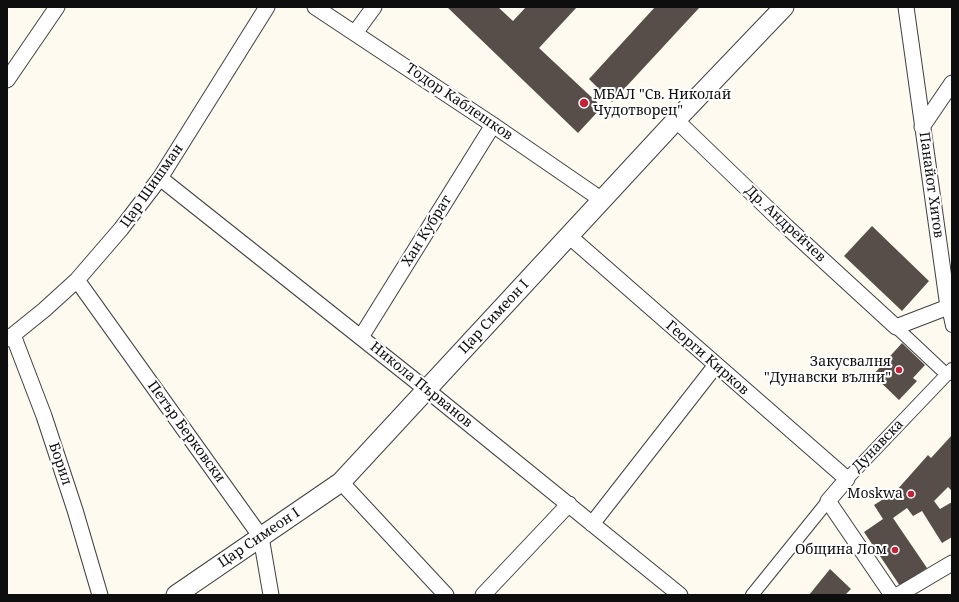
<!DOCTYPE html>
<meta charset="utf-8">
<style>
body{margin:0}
#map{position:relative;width:959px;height:602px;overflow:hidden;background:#fffaef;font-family:"Noto Serif",serif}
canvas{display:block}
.frame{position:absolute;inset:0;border:8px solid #0e0e0e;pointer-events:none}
</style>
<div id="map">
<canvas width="959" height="602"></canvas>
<div class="frame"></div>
</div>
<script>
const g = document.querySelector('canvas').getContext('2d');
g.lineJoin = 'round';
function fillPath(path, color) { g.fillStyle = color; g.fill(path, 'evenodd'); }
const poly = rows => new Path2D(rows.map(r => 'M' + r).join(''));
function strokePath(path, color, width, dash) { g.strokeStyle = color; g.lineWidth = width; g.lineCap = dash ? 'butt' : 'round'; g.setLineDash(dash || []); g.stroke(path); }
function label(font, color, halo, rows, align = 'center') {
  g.font = font + ' "Noto Serif",serif'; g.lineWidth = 4; g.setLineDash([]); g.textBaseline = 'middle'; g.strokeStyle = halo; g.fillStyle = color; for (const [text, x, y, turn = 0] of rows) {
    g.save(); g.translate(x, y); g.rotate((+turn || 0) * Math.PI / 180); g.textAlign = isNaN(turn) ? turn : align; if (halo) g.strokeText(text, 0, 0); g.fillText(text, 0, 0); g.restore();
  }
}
fillPath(poly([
 [447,7,498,7,513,21,526,7,577,7,539,48,602,107,578,133],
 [655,7,700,7,612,102,589,79],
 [872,226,929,281,902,311,844,256],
 [902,343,925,365,913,378,917,381,899,400,873,375],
 [952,435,952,491,948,487,934,501,940,509,952,502,952,537,942,543,922,511,913,516,907,508,893,518,927,568,900,586,864,532,883,519,874,505,896,491,928,455,931,458],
 [830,569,851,589,845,595,809,595]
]), '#574e4a');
const pedestrian = poly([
 [948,307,952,326],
 [896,327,947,375],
 [847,479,952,369],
 [752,595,828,501]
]);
const minor = poly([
 [315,7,493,125,602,200],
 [355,33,374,7],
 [7,80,57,7],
 [676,120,787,227,896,327,948,307,906,7],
 [922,127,952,83],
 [160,178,427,390,680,595],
 [569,236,847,479,828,501,892,595],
 [77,280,261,537,271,595],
 [13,335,44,416,75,510,100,595],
 [361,337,493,125],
 [7,339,13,335,44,310,77,280,121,229,160,178,267,7],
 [341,482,446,595],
 [592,524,716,365],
 [483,595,569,504],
 [898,595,952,563]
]);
const tertiary = poly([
 [176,595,341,482,676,120,784,7]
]);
strokePath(pedestrian, '#414141', 14);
strokePath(minor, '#414141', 17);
strokePath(tertiary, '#414141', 21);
strokePath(pedestrian, '#fff', 12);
strokePath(minor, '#fff', 15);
strokePath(tertiary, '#fff', 19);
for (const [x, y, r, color] of [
 [584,103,5,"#c12339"],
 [899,370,4,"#c12339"],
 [911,494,4,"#c12339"],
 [895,550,4,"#c12339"]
]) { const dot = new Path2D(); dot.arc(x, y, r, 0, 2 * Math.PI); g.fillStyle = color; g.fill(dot); strokePath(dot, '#fff', 1.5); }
label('14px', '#0e0e0e', '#fff', [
 ["МБАЛ \"Св. Николай",593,95,"left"],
 ["Чудотворец\"",593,111,"left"],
 ["Закусвалня",891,362],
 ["\"Дунавски вълни\"",891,378],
 ["Moskwa",903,494],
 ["Община Лом",887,550]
], 'right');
label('14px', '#0e0e0e', '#fff', [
 ["Тодор Каблешков",459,102,34],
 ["Панайот Хитов",931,185,82],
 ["Цар Шишман",152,186,-55],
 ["Др. Андрейчев",785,224,43],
 ["Хан Кубрат",427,231,-58],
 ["Цар Симеон I",494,317,-47],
 ["Георги Кирков",707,358,41],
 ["Никола Първанов",421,385,39],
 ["Петър Берковски",186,432,54],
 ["Дунавска",878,446,-46],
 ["Борил",60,464,71],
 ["Цар Симеон I",259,538,-34]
]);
</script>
